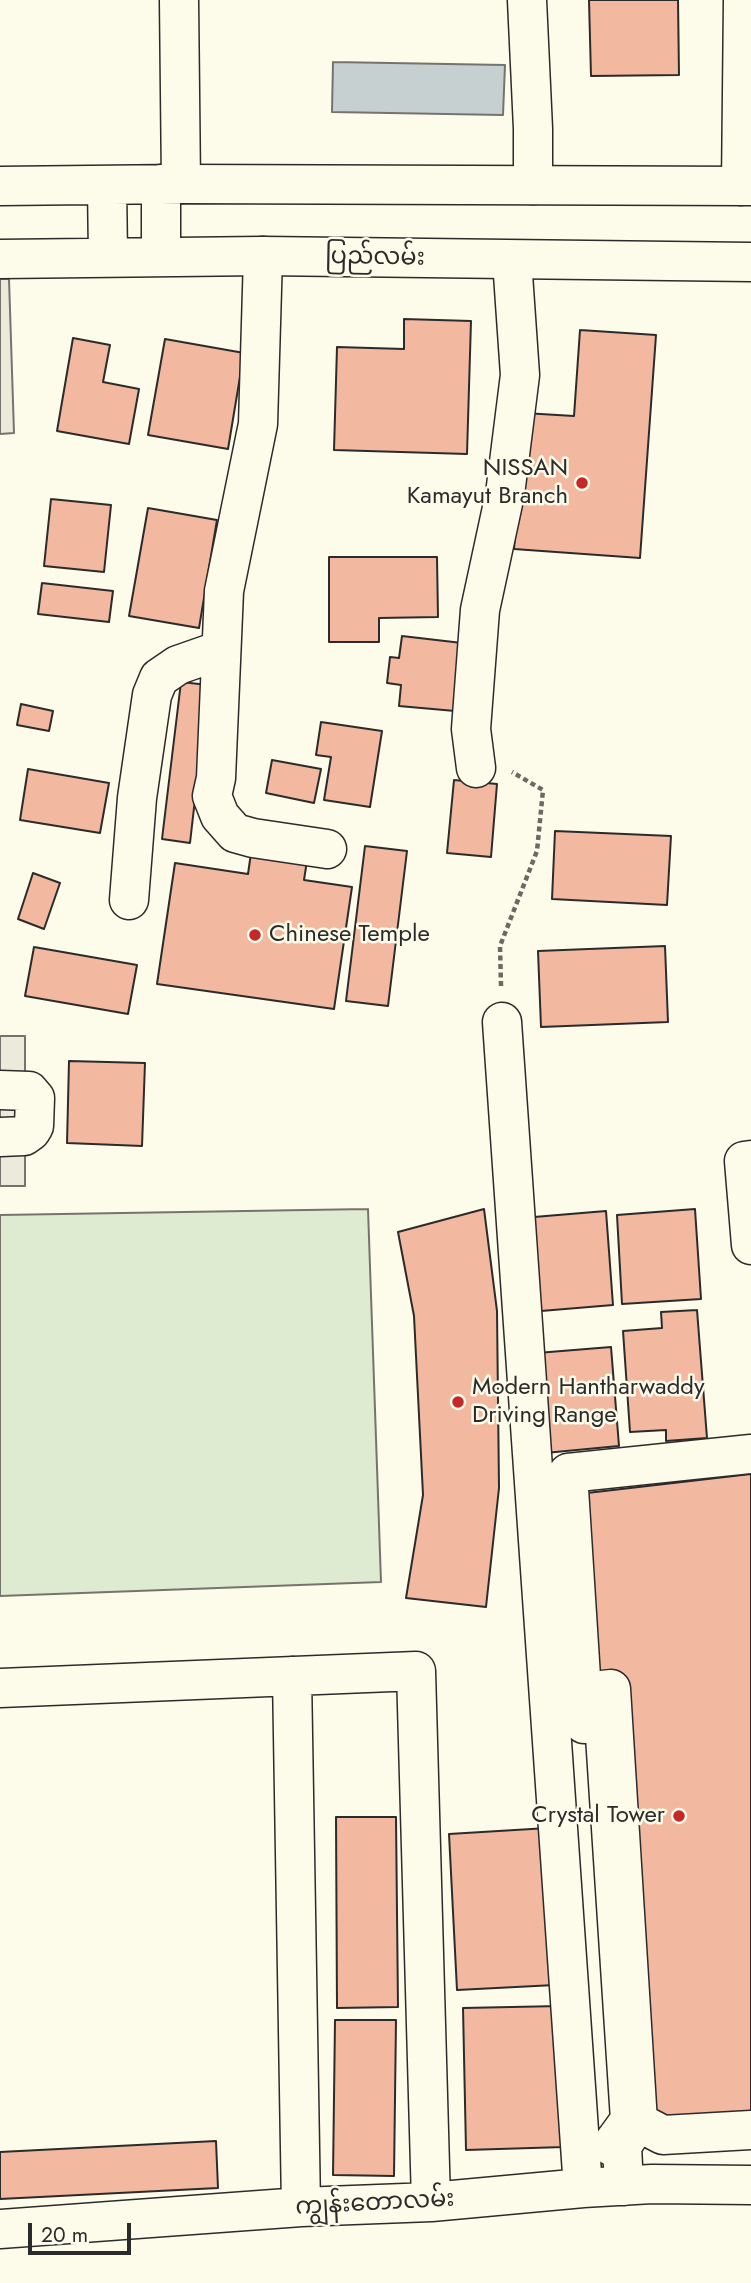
<!DOCTYPE html>
<meta charset="utf-8">
<style>
body{margin:0}
#map{position:relative;width:751px;height:2283px;overflow:hidden;background:#fdfbea;font-family:Jost,sans-serif}
canvas{display:block}
.scale{position:absolute;left:28px;top:2223px;width:103px;height:32px;box-sizing:border-box;border:4px solid #2b2b2b;border-top:0;padding-left:9px;font-size:21px;line-height:24px;white-space:nowrap;color:#2b2b2b;-webkit-text-stroke:5px #fdfbea;paint-order:stroke}
</style>
<div id="map">
<canvas width="751" height="2283"></canvas>
<div class="scale">20 m</div>
</div>
<script>
const g = document.querySelector('canvas').getContext('2d');
g.lineJoin = 'round';
function fillPath(path, color) { g.fillStyle = color; g.fill(path, 'evenodd'); }
const poly = rows => new Path2D(rows.map(r => 'M' + r).join(''));
function strokePath(path, color, width, dash) { g.strokeStyle = color; g.lineWidth = width; g.lineCap = dash ? 'butt' : 'round'; g.setLineDash(dash || []); g.stroke(path); }
function label(font, color, halo, rows, align = 'center') {
  g.font = font + ' Jost,"Noto Sans Myanmar",sans-serif'; g.lineWidth = 5; g.setLineDash([]); g.textBaseline = 'middle'; g.strokeStyle = halo; g.fillStyle = color; for (const [text, x, y, turn = 0] of rows) {
    g.save(); g.translate(x, y); g.rotate((+turn || 0) * Math.PI / 180); g.textAlign = isNaN(turn) ? turn : align; if (halo) g.strokeText(text, 0, 0); g.fillText(text, 0, 0); g.restore();
  }
}
const green = poly([
 [368,1209,381,1582,0,1596,0,1215,368,1209]
]);
fillPath(green, '#deebd1');
strokePath(green, '#74746e', 2);
const parking = poly([
 [0,279,9,279,14,433,0,434,0,279],
 [0,1036,25,1036,25,1186,0,1186,0,1036]
]);
fillPath(parking, '#eceadb');
strokePath(parking, '#74746e', 2);
const water = poly([
 [333,62,505,65,503,115,332,112,333,62]
]);
fillPath(water, '#c7d0d0');
strokePath(water, '#74746e', 2);
const building = poly([
 [589,0,678,0,679,75,591,76,589,0],
 [404,319,471,321,467,454,334,450,337,347,404,349,404,319],
 [580,330,656,335,640,558,514,549,524,413,574,416,580,330],
 [73,338,110,345,103,382,139,389,129,444,57,431,73,338],
 [165,339,244,353,228,449,148,435,165,339],
 [51,499,111,505,104,572,44,566,51,499],
 [148,508,217,520,199,628,129,616,148,508],
 [329,557,437,557,438,617,379,618,379,642,329,642,329,557],
 [42,583,113,591,109,622,38,614,42,583],
 [402,636,462,643,455,711,399,706,401,685,387,683,390,657,399,658,402,636],
 [181,682,208,685,190,843,162,839,181,682],
 [21,704,53,711,49,731,17,725,21,704],
 [321,722,382,731,370,807,324,800,331,757,316,755,321,722],
 [272,760,321,769,314,803,266,793,272,760],
 [28,769,109,783,100,833,20,820,28,769],
 [454,780,497,784,491,857,447,853,454,780],
 [555,831,671,836,667,905,552,899,555,831],
 [252,846,308,854,304,880,352,887,334,1009,157,984,175,863,248,874,252,846],
 [365,846,407,851,388,1006,346,1001,365,846],
 [33,873,60,883,44,929,18,919,33,873],
 [665,946,668,1022,541,1027,538,951,665,946],
 [34,947,137,965,128,1014,25,996,34,947],
 [69,1061,145,1063,142,1146,67,1143,69,1061],
 [484,1209,497,1311,499,1488,486,1607,406,1598,423,1495,414,1316,398,1232,484,1209],
 [695,1209,701,1299,622,1304,617,1215,695,1209],
 [606,1211,613,1305,541,1311,534,1217,606,1211],
 [697,1310,707,1438,666,1441,666,1430,630,1432,623,1331,662,1328,661,1312,697,1310],
 [611,1347,619,1446,545,1453,537,1353,611,1347],
 [751,1474,751,2138,628,2148,587,1493,751,1474],
 [336,1817,396,1817,398,2007,337,2008,336,1817],
 [548,1828,555,1985,457,1990,449,1834,548,1828],
 [560,2006,564,2147,466,2150,463,2008,560,2006],
 [335,2020,396,2020,394,2176,333,2175,335,2020],
 [216,2141,218,2188,0,2199,0,2152,216,2141]
]);
fillPath(building, '#f2b8a0');
strokePath(building, '#2b2b2b', 2);
const minor = poly([
 [179,0,181,184],
 [527,0,533,129,533,185],
 [741,186,743,0],
 [263,256,258,424,224,591,216,778,212,796,220,816,235,833,253,838,327,849],
 [476,768,471,729,480,610,505,494,520,375,512,260],
 [129,900,137,798,152,695,159,678,178,665,221,650],
 [502,1022,583,2188],
 [0,1090,29,1091,35,1098,34,1126,31,1131,24,1136,0,1137],
 [751,1160,744,1161,751,1245],
 [292,1676,301,2207],
 [0,1688,416,1671,431,2202],
 [584,1724,568,1473,751,1454],
 [638,2122,663,2135,751,2130],
 [611,2146,630,2120,602,1690,611,1689,638,2122,622,2146,624,2186],
 [0,2229,301,2207,431,2202,583,2188,652,2184,751,2185]
]);
const highway = poly([
 [161,184,161,256],
 [107,185,108,256],
 [0,186,181,184,751,186],
 [0,259,263,256,751,262]
]);
strokePath(minor, '#2b2b2b', 41);
strokePath(highway, '#2b2b2b', 41);
strokePath(poly([
 [501,986,500,946,537,851,543,790,512,772]
]), '#6a6964', 4.5, [5, 3.5]);
strokePath(minor, '#fdfbea', 38);
strokePath(highway, '#fdfbea', 38);
for (const [x, y, r, color] of [
 [582,483,7,"#c62828"],
 [255,935,7,"#c62828"],
 [458,1402,7,"#c62828"],
 [679,1816,7,"#c62828"]
]) { const dot = new Path2D(); dot.arc(x, y, r, 0, 2 * Math.PI); g.fillStyle = color; g.fill(dot); strokePath(dot, '#fdfbea', 2.5); }
label('24px', '#2b2b2b', '#fdfbea', [
 ["ပြည်လမ်း",375,258,1],
 ["ကျွန်းတောလမ်း",375,2204,-3]
]);
label('24px', '#2b2b2b', '#fdfbea', [
 ["NISSAN",568,469],
 ["Kamayut Branch",568,497],
 ["Chinese Temple",269,935,"left"],
 ["Modern Hantharwaddy",472,1388,"left"],
 ["Driving Range",472,1416,"left"],
 ["Crystal Tower",665,1816]
], 'right');
</script>
